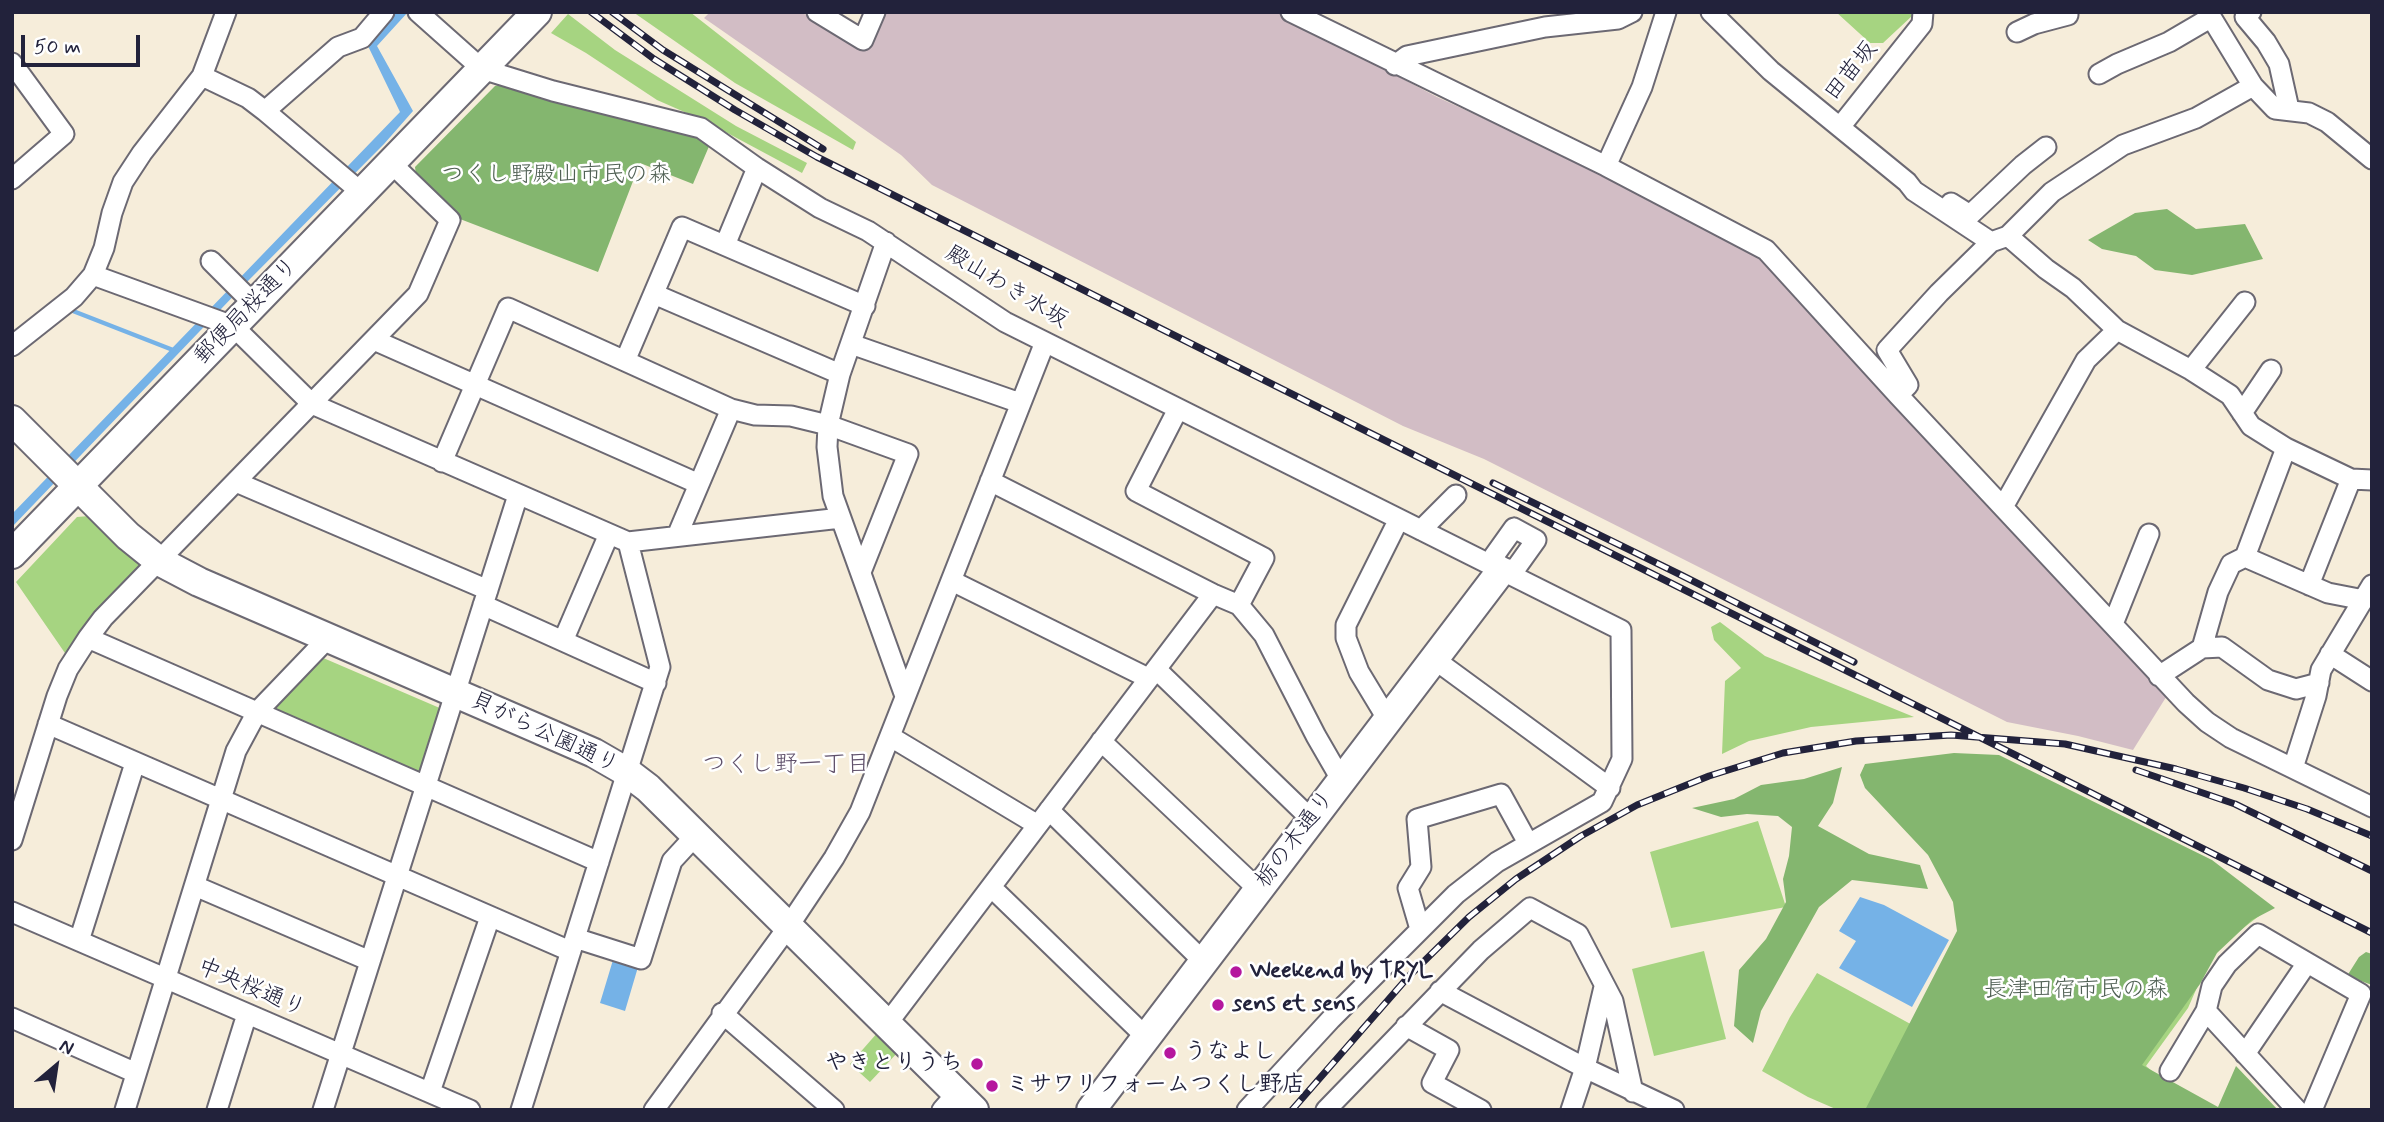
<!DOCTYPE html>
<meta charset="utf-8">
<style>
body{margin:0}
#map{position:relative;width:2384px;height:1122px;overflow:hidden;background:#f6edda;font-family:Mynerve,sans-serif}
canvas{display:block}
.frame{position:absolute;inset:0;border:14px solid #22223b;pointer-events:none}
.north{position:absolute;left:21px;top:1031px;width:70px;height:70px;-webkit-text-stroke:5px #fff;paint-order:stroke;rotate:29deg;font-size:19px;font-weight:700;line-height:28px;text-align:center;color:#22223b}
.north::after{content:'';display:block;margin:auto;width:24px;height:32px;background:#22223b;clip-path:polygon(50% 0,100% 100%,50% 72%,0 100%)}
.scale{position:absolute;left:21px;top:35px;width:119px;height:32px;box-sizing:border-box;border:4px solid #22223b;border-top:0;padding-left:9px;font-size:21px;line-height:24px;white-space:nowrap;color:#22223b;-webkit-text-stroke:5px #fff;paint-order:stroke}
</style>
<div id="map">
<canvas width="2384" height="1122"></canvas>
<div class="frame"></div>
<div class="north">N</div>
<div class="scale">50 m</div>
</div>
<script>
const g = document.querySelector('canvas').getContext('2d');
g.lineJoin = 'round';
function fillPath(path, color) { g.fillStyle = color; g.fill(path, 'evenodd'); }
const poly = rows => new Path2D(rows.map(r => 'M' + r).join(''));
function strokePath(path, color, width, dash) { g.strokeStyle = color; g.lineWidth = width; g.lineCap = dash ? 'butt' : 'round'; g.setLineDash(dash || []); g.stroke(path); }
function label(font, color, halo, rows, align = 'center') {
  g.font = font + ' Mynerve,"Klee One",sans-serif'; g.lineWidth = 5; g.setLineDash([]); g.textBaseline = 'middle'; g.strokeStyle = halo; g.fillStyle = color; for (const [text, x, y, turn = 0] of rows) {
    g.save(); g.translate(x, y); g.rotate((+turn || 0) * Math.PI / 180); g.textAlign = isNaN(turn) ? turn : align; if (halo) g.strokeText(text, 0, 0); g.fillText(text, 0, 0); g.restore();
  }
}
fillPath(poly([
 [710,12,801,12,863,50,882,12,1276,12,1437,97,1607,175,1760,254,2168,694,2133,750,2078,736,2007,722,1484,459,1403,426,932,185,901,155,704,18]
]), '#d2bdc5');
fillPath(poly([
 [633,12,690,12,856,142,853,150,735,83],
 [1836,12,1911,12,1912,16,1883,43,1870,43],
 [568,14,615,50,736,126,807,163,802,173,705,121,657,100,586,53,551,33],
 [89,516,138,561,140,568,67,656,16,582,77,517],
 [1720,622,1765,656,1914,717,1811,727,1749,741,1722,754,1725,681,1741,668,1714,640,1711,627],
 [321,657,442,709,421,775,271,710],
 [1758,821,1786,907,1671,928,1650,852],
 [2263,913,2213,951,2188,1008,2146,1066,2198,1110,1838,1110,1808,1097,1762,1071,1790,1017,1817,973,1927,1033],
 [1704,951,1726,1039,1654,1056,1632,969],
 [878,1032,898,1052,870,1082,850,1064]
]), '#a6d481');
fillPath(poly([
 [502,84,692,135,710,144,693,184,640,163,598,272,460,219,416,175,415,167,495,86],
 [2167,209,2196,229,2245,224,2263,259,2192,275,2155,270,2136,256,2102,249,2088,240,2135,213],
 [1954,753,1999,755,2212,860,2275,908,2252,920,2217,953,2200,984,2142,1065,2218,1107,2236,1066,2278,1110,1865,1110,1957,931,1953,902,1928,855,1865,788,1860,775,1865,764],
 [1842,767,1833,803,1818,826,1869,854,1920,865,1928,889,1852,880,1819,907,1761,1011,1753,1043,1734,1026,1739,970,1766,939,1786,902,1783,879,1789,856,1792,827,1778,816,1747,814,1721,817,1692,808,1734,799,1761,785,1804,779],
 [2366,952,2372,954,2372,985,2347,976,2359,957]
]), '#84b66f');
fillPath(poly([
 [394,12,408,12,377,46,413,111,384,144,245,284,12,527,12,514,400,112,368,46,381,25],
 [1860,897,1884,905,1949,940,1912,1007,1839,968,1856,941,1839,931],
 [613,960,638,967,625,1011,600,1003]
]), '#75b2e7');
strokePath(poly([
 [73,311,173,350]
]), '#75b2e7', 4.5);
const street = poly([
 [418,12,482,69,553,91,701,128,757,168,820,208,868,231,1005,322,1621,630,1622,759,1602,802,1497,862,1456,894,1331,1019,1247,1110],
 [817,12,863,40,875,12],
 [1291,12,1606,166,1766,250,1898,395,2186,703,2207,722,2231,738,2372,807],
 [1711,12,1771,71,1907,182,1914,191,1991,242],
 [2208,12,2253,86,2275,109,2309,113,2327,122,2372,159],
 [2251,12,2245,17,2266,42,2279,64,2289,109],
 [2017,32,2034,24,2068,15,2067,12],
 [12,63,64,134,12,179],
 [1395,65,1407,56,1545,27,1618,19,1632,12],
 [2099,74,2117,64,2169,42,2210,18],
 [202,76,248,98,265,111,362,193],
 [265,111,338,47,362,38,384,12],
 [1840,127,1922,24,1923,12],
 [1606,166,1642,87,1666,12],
 [1951,203,1970,215,2023,165,2046,147],
 [2008,236,2046,269,2073,288,2117,330],
 [886,242,840,374,828,425,827,447,833,496,905,696],
 [725,245,757,168],
 [211,261,254,304],
 [93,275,233,326,312,404,628,542,841,518],
 [654,294,840,374],
 [374,340,699,484],
 [851,344,1020,403],
 [12,346,74,297,93,275,104,248,112,213,123,182,142,153,202,76,226,12],
 [625,361,682,227,865,306],
 [2191,370,2245,302],
 [1898,395,1908,385,1887,350,1939,293,1991,242,2008,236,2052,192,2123,145,2196,118,2253,86],
 [1178,409,1136,491,1264,558,1239,605],
 [2242,413,2271,370],
 [442,462,508,308,731,409,755,415,791,416,828,425,908,454,861,572],
 [990,481,1213,594,1239,605,1264,635,1316,736,1342,781],
 [236,482,488,590],
 [2003,507,2086,360,2117,330,2191,370,2230,395,2251,426,2286,448,2351,479,2372,480],
 [1514,528,1536,540,1516,568,1501,571,1494,556,1514,528],
 [1421,530,1456,495],
 [677,536,731,409],
 [2245,557,2286,448],
 [952,581,1148,678],
 [2309,585,2351,479],
 [483,605,656,683],
 [2113,624,2149,534],
 [88,638,599,862],
 [563,641,609,534],
 [2202,648,2222,647,2268,680,2296,689,2319,683],
 [2330,654,2372,681],
 [1434,659,1610,788],
 [1156,669,1312,820],
 [2159,676,2202,648,2218,592,2231,564,2245,557,2328,593,2364,600],
 [1388,720,1359,672,1346,638,1346,625,1399,519],
 [48,724,570,951],
 [891,737,1036,824],
 [1101,741,1259,890],
 [2293,768,2316,696,2321,670,2372,585],
 [1049,810,1204,962],
 [12,840,57,696,68,669,88,638,103,618,418,294,450,220,391,163],
 [195,886,370,961],
 [991,887,1147,1038],
 [12,912,470,1110],
 [1420,929,1408,888,1421,867,1417,819,1501,794,1528,843],
 [575,938,641,959,672,861,696,835],
 [79,941,135,763],
 [1440,991,1585,1068,1674,1110],
 [722,1013,834,1110],
 [12,1018,136,1073],
 [887,1024,1213,594],
 [1406,1026,1449,1050,1432,1083,1481,1110],
 [2245,1054,2307,963],
 [2170,1071,2206,1011],
 [430,1092,490,917],
 [125,1110,236,751,257,712,328,638],
 [217,1110,247,1014],
 [323,1110,518,495],
 [521,1110,660,667,628,542],
 [654,1110,788,927,834,858,860,812,1045,342],
 [942,1110,957,1093],
 [1326,1110,1481,950,1530,908,1578,934,1613,1001,1633,1092],
 [1571,1110,1585,1068,1604,987],
 [2297,1110,2206,1011,2212,986,2227,964,2258,934,2361,994,2312,1110]
]);
const secondary = poly([
 [12,420,128,536,159,561,199,582,594,753,627,772,648,788,974,1110],
 [12,554,537,12],
 [1091,1110,1501,571]
]);
strokePath(street, '#6c6973', 23);
strokePath(secondary, '#6c6973', 32);
strokePath(street, '#fff', 19);
strokePath(secondary, '#fff', 28);
const rail = poly([
 [591,12,654,59,735,110,817,157,2372,933],
 [612,12,663,50,823,149],
 [1493,483,1679,574,1854,662],
 [2136,770,2235,804,2372,871],
 [1292,1110,1409,976,1469,917,1516,879,1581,836,1637,805,1709,776,1783,753,1856,741,1951,735,2065,744,2176,769,2244,788,2307,809,2372,836]
]);
strokePath(rail, '#22223b', 7);
strokePath(rail, '#fff', 4.5, [13]);
for (const [x, y, r, color] of [
 [1236,972,7,"#b5179e"],
 [1218,1005,7,"#b5179e"],
 [1170,1053,7,"#b5179e"],
 [977,1064,7,"#b5179e"],
 [992,1086,7,"#b5179e"]
]) { const dot = new Path2D(); dot.arc(x, y, r, 0, 2 * Math.PI); g.fillStyle = color; g.fill(dot); strokePath(dot, '#fff', 2.5); }
label('23px', '#22223b', '#fff', [
 ["田苗坂",1852,72,-51],
 ["殿山わき水坂",1006,288,31],
 ["郵便局桜通り",247,312,-46],
 ["貝がら公園通り",544,734,25],
 ["栃の木通り",1296,840,-53],
 ["中央桜通り",251,989,23]
]);
label('23px', '#506054', '#fff', [
 ["つくし野殿山市民の森",556,176],
 ["長津田宿市民の森",2076,991]
]);
label('bold 23px', '#22223b', '#fff', [
 ["Weekend by TRYL",1250,972],
 ["sens et sens",1232,1005],
 ["うなよし",1184,1053],
 ["やきとりうち",963,1064,"right"],
 ["ミサワリフォームつくし野店",1006,1086]
], 'left');
label('24px', '#60516b', '#fff', [
 ["つくし野一丁目",786,766]
]);
</script>
